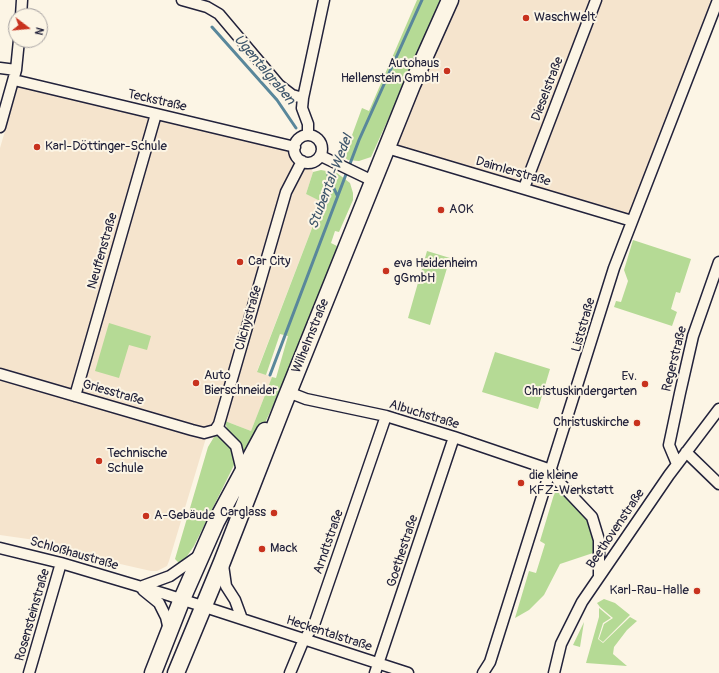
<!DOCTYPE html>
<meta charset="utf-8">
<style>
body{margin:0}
#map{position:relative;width:719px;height:673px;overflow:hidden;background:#fcf5e5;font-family:Pangolin,sans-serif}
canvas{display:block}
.north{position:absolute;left:8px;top:8px;width:40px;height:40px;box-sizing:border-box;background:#fcf5e5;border:1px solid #a5a1a1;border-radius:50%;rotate:106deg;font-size:11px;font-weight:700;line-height:16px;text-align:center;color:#22223b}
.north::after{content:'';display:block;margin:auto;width:14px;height:18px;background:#c8321e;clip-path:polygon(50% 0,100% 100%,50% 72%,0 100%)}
</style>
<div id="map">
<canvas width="719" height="673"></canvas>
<div class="north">N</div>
</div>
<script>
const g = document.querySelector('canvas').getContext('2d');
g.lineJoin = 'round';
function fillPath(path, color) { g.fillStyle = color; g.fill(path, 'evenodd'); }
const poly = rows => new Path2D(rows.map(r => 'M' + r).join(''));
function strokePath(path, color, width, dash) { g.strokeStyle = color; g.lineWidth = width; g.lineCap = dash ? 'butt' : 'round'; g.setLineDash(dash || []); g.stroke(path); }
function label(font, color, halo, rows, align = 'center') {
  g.font = font + ' Pangolin,sans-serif'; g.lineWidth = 4; g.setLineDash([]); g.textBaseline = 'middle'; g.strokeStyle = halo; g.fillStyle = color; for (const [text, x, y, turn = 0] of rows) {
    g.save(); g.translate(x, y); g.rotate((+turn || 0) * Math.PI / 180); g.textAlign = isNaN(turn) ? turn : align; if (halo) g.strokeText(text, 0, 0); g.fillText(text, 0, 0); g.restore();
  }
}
fillPath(poly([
 [456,0,719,0,635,225,394,149],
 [19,83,289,151,294,164,300,167,311,169,313,172,306,194,322,202,257,371,272,377,251,431,225,421,221,437,206,438,169,561,167,566,157,571,151,571,107,561,42,541,0,535,0,148]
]), '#f5e4cd');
fillPath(poly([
 [417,0,442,0,371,157,359,161,348,160,344,157,362,108,369,111],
 [321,170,337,173,350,183,353,193,353,200,339,232,335,231,331,243,337,246,332,264,284,382,264,425,245,454,243,453,240,443,227,429,225,421,251,431,272,377,276,378,288,336,280,334,266,375,257,372,322,202,306,194,313,172],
 [633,240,691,259,680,293,676,292,671,309,677,312,672,326,614,307,616,301,621,302,628,281,624,270],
 [427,251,450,258,430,325,408,318],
 [109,323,151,336,147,350,129,345,119,378,95,371],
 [495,352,550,369,538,409,482,392],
 [217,436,231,445,236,461,194,546,181,565,175,559,208,447,214,437],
 [555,491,561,491,589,518,596,544,596,552,560,564,544,595,529,610,515,618,529,571,536,573,545,544,540,541],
 [604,599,615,603,630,615,603,642,599,639,604,624,613,618,600,607,597,603],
 [599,608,611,618,603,623,598,639,603,643,630,617,637,621,627,630,614,647,613,654,627,666,586,663,599,617],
 [584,622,580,647,573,645]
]), '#b5da95');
strokePath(poly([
 [212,27,277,100,296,128],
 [328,175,337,195],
 [270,375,359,140,422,0]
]), '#59879b', 3);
const minor = poly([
 [182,0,207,7,219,14,279,85,292,95,303,98],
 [21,16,22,0],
 [0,68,16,70],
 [14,80,295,147],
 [0,127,16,70,19,40],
 [308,135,308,124,302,108,303,98,324,0],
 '294 149a14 14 0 1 1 28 0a14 14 0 1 1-28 0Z',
 [387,148,632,221],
 [321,156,373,181],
 [524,188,596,0],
 [0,374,192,430,204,433,215,430,219,424,286,192,302,161],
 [288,392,306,399,386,416,454,437,551,470,559,482,592,517,599,540,599,577],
 [75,396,156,114],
 [217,427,236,446,242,471],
 [686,452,719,484],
 [677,464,669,445,680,393,693,336,719,262],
 [0,548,61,563,165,594,408,673],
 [223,565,226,586,235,600,242,619],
 [140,587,170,576,197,557],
 [143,590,159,603,166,617,169,630],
 [29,673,61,563],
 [290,673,302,644,315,622,386,416],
 [375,673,454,437],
 [483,673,490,662,614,268,718,0],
 [554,673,561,644,582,602,669,475,719,409]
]);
const primary = poly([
 [153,673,182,599,216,522,265,431],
 [176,673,222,562,284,403,412,85,450,0]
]);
strokePath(minor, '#22223b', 13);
strokePath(primary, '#22223b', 19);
strokePath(minor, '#fcf5e5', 10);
strokePath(primary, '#fcf5e5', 16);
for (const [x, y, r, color] of [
 [526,18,4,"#c8321e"],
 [447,71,4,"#c8321e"],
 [37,147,4,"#c8321e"],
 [441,210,4,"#c8321e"],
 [240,262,4,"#c8321e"],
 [386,271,4,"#c8321e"],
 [196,383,4,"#c8321e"],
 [645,384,4,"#c8321e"],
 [637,423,4,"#c8321e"],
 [99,461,4,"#c8321e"],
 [521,483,4,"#c8321e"],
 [274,513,4,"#c8321e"],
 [146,516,4,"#c8321e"],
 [262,549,4,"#c8321e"],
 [697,591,4,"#c8321e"]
]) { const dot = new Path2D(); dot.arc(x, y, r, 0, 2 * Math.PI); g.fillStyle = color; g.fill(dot); strokePath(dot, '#fcf5e5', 1.5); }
label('13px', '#22223b', '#fcf5e5', [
 ["WaschWelt",534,18],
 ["Autohaus",439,64,"right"],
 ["Hellenstein GmbH",439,79,"right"],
 ["Karl-Döttinger-Schule",45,147],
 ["AOK",449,210],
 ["Car City",248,262],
 ["eva Heidenheim",394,264],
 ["gGmbH",394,279],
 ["Auto",204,376],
 ["Bierschneider",204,391],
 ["Ev.",637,377,"right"],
 ["Christuskindergarten",637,392,"right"],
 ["Christuskirche",629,423,"right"],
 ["Technische",107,454],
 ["Schule",107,469],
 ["die kleine",529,476],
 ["KFZ-Werkstatt",529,491],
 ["Carglass",266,513,"right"],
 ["A-Gebäude",154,516],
 ["Mack",270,549],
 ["Karl-Rau-Halle",689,591,"right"]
], 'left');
label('13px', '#22223b', '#fcf5e5', [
 ["Dieselstraße",548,89,-69],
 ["Teckstraße",157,101,13],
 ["Daimlerstraße",513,172,16],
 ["Neuffenstraße",103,251,-74],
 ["Clichystraße",249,318,-74],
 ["Liststraße",584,325,-74],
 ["Wilhelmstraße",311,336,-68],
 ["Regerstraße",675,359,-76],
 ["Griesstraße",113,393,16],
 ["Albuchstraße",424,415,17],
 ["Beethovenstraße",616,529,-56],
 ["Arndtstraße",329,542,-71],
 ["Goethestraße",403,551,-72],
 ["Schloßhaustraße",74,554,16],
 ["Rosensteinstraße",33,615,-74],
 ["Heckentalstraße",329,634,18]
]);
label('italic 14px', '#3d556b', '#fcf5e5', [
 ["Ugentalgraben",264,70,50],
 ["Stubental-Wedel",331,182,-69]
]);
</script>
